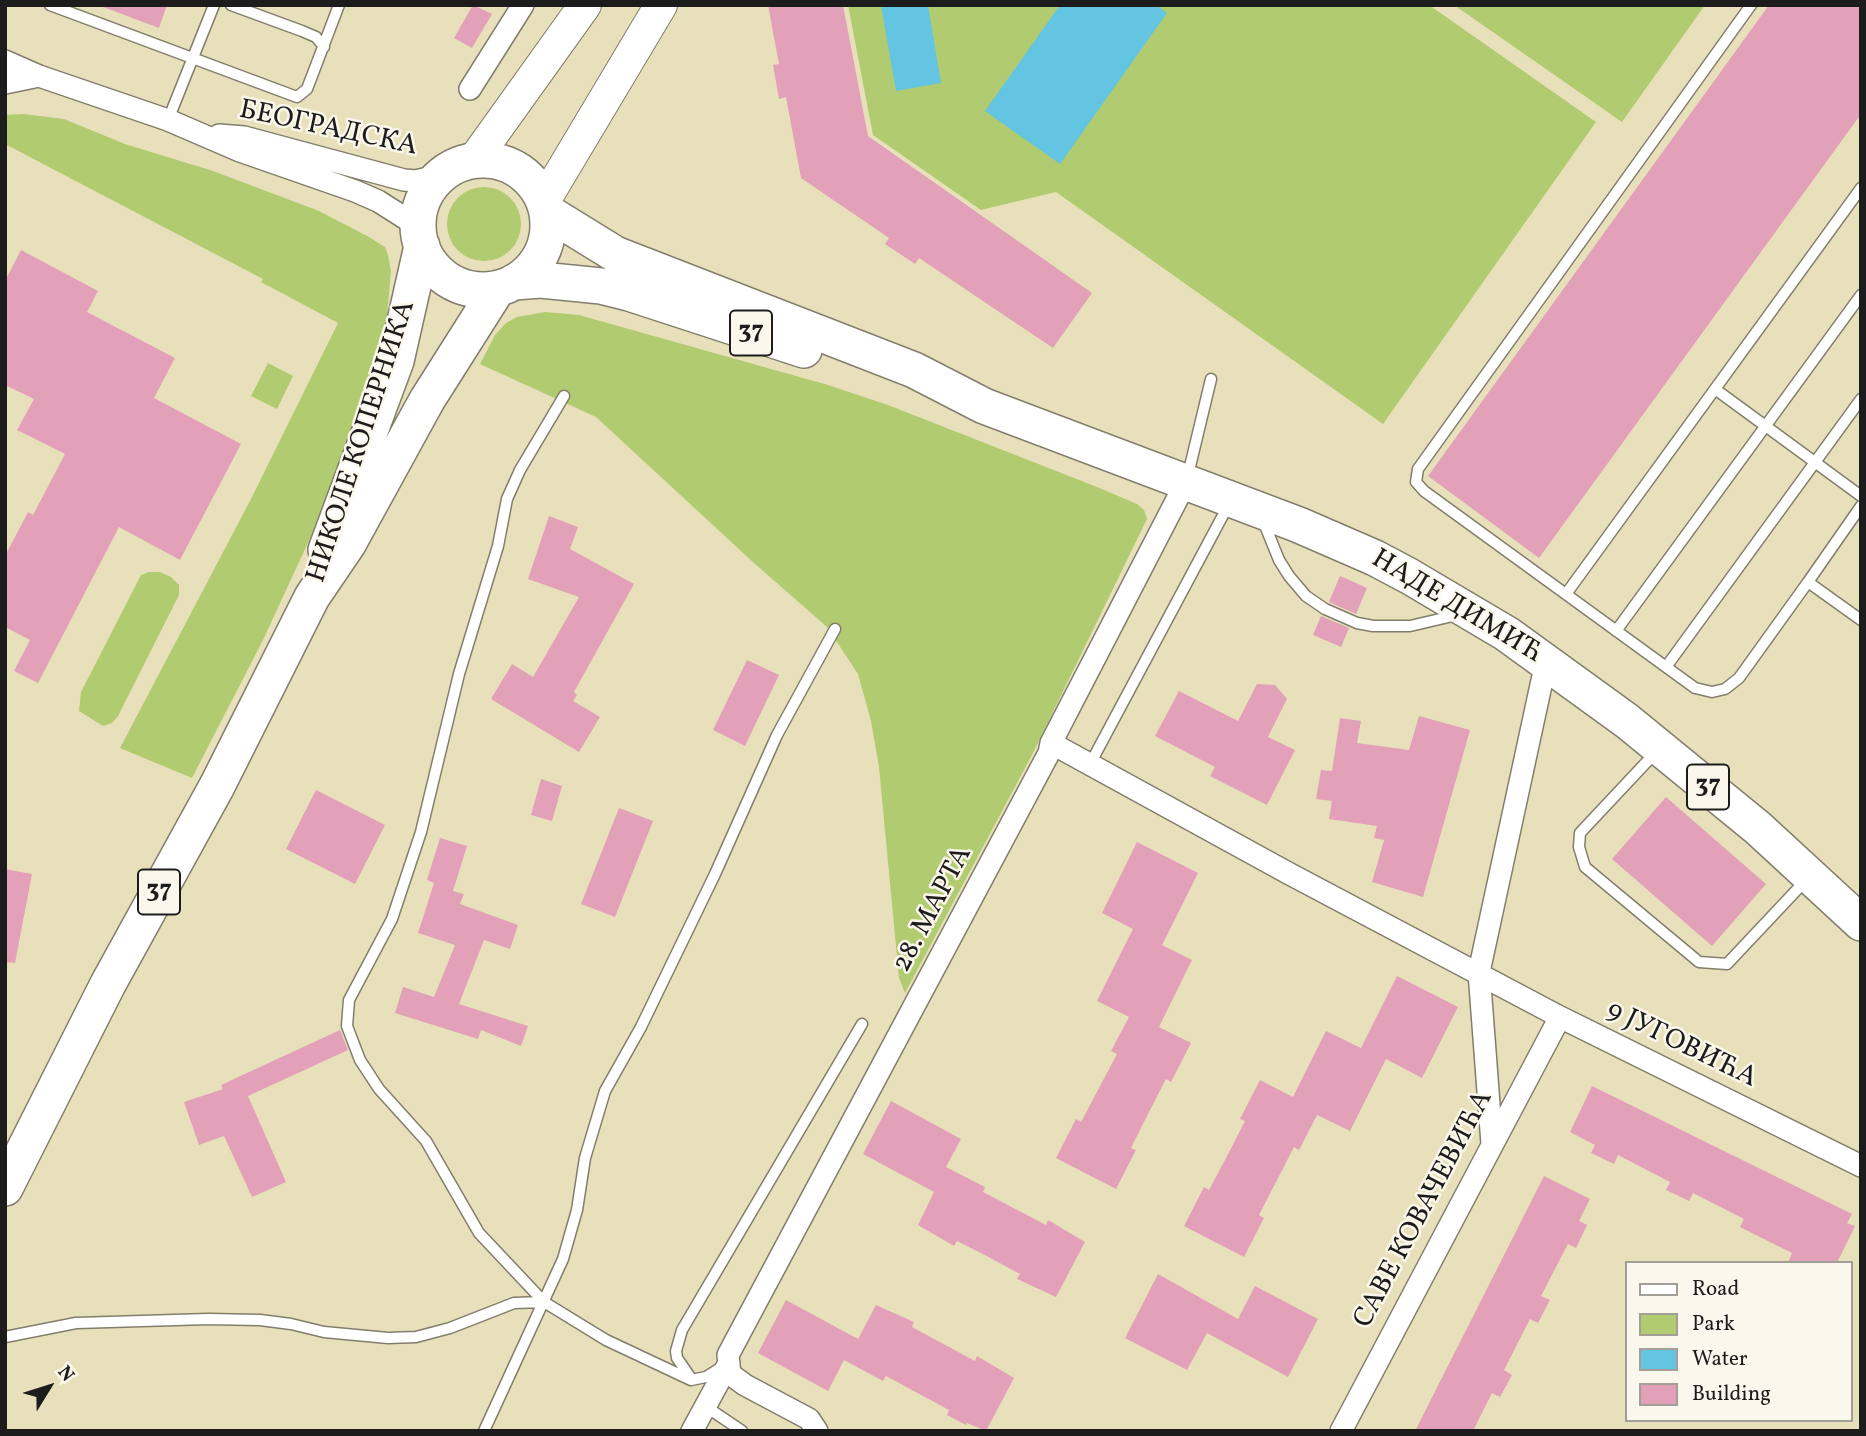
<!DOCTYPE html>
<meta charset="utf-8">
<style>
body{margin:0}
#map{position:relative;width:1866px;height:1436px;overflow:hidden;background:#e8e0bb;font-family:Vollkorn,serif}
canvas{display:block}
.frame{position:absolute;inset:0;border:7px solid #1c1c1c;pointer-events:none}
.legend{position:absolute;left:1625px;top:1261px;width:228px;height:161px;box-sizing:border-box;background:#fbf7ec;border:2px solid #a29f99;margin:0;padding:9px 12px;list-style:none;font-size:21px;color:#1c1c1c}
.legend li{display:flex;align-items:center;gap:14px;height:35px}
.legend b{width:35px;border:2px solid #a29f99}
.north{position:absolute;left:14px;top:1352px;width:70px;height:70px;-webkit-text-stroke:5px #fbf7ec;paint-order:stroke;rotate:52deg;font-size:19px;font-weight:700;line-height:28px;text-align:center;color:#1c1c1c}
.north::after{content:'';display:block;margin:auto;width:24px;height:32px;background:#1c1c1c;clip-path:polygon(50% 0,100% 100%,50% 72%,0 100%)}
</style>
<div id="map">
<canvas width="1866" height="1436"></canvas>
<div class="frame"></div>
<ul class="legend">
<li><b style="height:9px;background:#fff"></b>Road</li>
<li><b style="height:19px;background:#b1cb70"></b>Park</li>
<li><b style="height:19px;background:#63c5e1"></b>Water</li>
<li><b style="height:19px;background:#e2a1b8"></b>Building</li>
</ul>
<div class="north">N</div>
</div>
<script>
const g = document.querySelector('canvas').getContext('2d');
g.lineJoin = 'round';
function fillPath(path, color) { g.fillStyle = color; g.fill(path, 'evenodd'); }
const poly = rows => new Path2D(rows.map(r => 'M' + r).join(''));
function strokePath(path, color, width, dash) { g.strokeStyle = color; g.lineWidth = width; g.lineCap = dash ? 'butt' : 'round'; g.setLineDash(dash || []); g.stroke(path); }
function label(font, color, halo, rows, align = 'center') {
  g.font = font + ' Vollkorn,serif'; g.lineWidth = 5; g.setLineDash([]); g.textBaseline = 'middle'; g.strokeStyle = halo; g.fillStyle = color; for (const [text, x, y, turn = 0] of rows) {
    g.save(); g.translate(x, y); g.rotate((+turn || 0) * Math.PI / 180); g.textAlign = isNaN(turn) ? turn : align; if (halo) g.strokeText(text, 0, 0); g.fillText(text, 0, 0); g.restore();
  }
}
fillPath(poly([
 [848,5,1429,5,1596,122,1383,424,1056,192,981,210,873,135],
 [1454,5,1705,5,1622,122],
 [23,114,64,119,125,144,213,171,319,211,369,237,385,247,388,255,391,271,386,327,364,401,331,493,263,640,192,778,120,748,251,499,338,323,261,282,263,279,5,144,5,115],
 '447 224a37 37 0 1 1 74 0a37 37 0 1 1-74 0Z',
 [545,312,579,315,828,385,888,405,1097,487,1137,504,1144,510,1147,519,1032,755,905,993,899,978,879,767,871,721,858,674,827,627,754,563,596,417,480,364,495,335,506,323,517,317],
 [268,363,293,376,277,409,251,396],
 [149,572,160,572,171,577,179,585,179,595,118,716,112,723,103,726,79,711,81,692,141,575]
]), '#b1cb70');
fillPath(poly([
 [881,5,928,5,941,83,896,91],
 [1060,5,1156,5,1167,13,1060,164,985,111]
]), '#63c5e1');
fillPath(poly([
 [104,5,167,5,159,28,103,7],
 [473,5,492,14,472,48,454,38],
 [768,5,843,5,868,136,1092,293,1053,348,919,258,915,264,885,244,889,238,801,178,786,97,779,99,773,65,779,64],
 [1769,5,1861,5,1861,114,1539,558,1428,476],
 [21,250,98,291,87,312,175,358,154,398,241,444,180,560,119,527,38,683,14,671,30,640,5,627,5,556,28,512,33,515,65,454,17,430,34,399,5,385,5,281],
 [549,516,578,527,570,549,634,584,574,692,577,695,573,701,600,717,579,752,491,699,512,664,533,677,579,597,528,579],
 [1340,576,1367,588,1356,614,1329,602],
 [1321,616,1349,628,1341,647,1313,635],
 [747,660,779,675,745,746,713,730],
 [1257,684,1275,685,1287,699,1268,737,1295,750,1267,805,1210,776,1215,767,1155,736,1179,691,1238,721],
 [1419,716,1470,730,1423,897,1372,882,1384,840,1374,838,1377,826,1329,819,1332,801,1316,799,1321,770,1332,771,1340,718,1361,721,1357,743,1409,750],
 [541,779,562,786,552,821,531,815],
 [316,790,385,825,355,884,286,849],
 [1666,797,1766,884,1712,946,1612,859],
 [619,808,653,821,615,917,581,904],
 [440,838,467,846,453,891,464,894,460,904,518,925,510,949,484,940,459,1004,528,1026,521,1046,481,1030,478,1039,395,1013,403,987,434,997,455,945,418,933,434,883,427,880],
 [1137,842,1198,873,1162,945,1192,960,1159,1027,1191,1043,1171,1082,1166,1079,1149,1112,1131,1148,1136,1150,1116,1189,1056,1158,1076,1119,1081,1122,1117,1054,1111,1051,1129,1017,1097,1001,1133,929,1102,913],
 [5,869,32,874,15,963,5,962],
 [1397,976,1458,1007,1422,1078,1386,1059,1350,1131,1317,1115,1299,1150,1294,1147,1259,1215,1264,1218,1244,1257,1184,1226,1204,1187,1209,1190,1225,1160,1245,1121,1240,1119,1260,1080,1293,1097,1326,1031,1361,1048],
 [340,1030,348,1050,248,1096,286,1182,252,1197,224,1136,199,1145,184,1102,223,1089,221,1085],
 [1592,1086,1852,1214,1847,1223,1855,1226,1837,1263,1788,1263,1792,1253,1740,1227,1744,1219,1693,1193,1689,1201,1666,1190,1670,1182,1618,1155,1614,1164,1591,1153,1595,1145,1570,1132],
 [891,1101,961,1139,946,1167,985,1187,983,1192,1046,1225,1048,1220,1085,1242,1056,1297,1017,1279,1020,1274,981,1253,957,1241,954,1246,918,1225,934,1192,863,1154],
 [1544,1176,1590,1199,1579,1221,1587,1225,1576,1248,1568,1244,1541,1296,1550,1300,1538,1323,1530,1319,1504,1370,1512,1375,1500,1397,1492,1393,1473,1431,1415,1431],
 [1158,1274,1238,1319,1255,1286,1318,1319,1288,1377,1207,1333,1187,1370,1125,1338],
 [786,1300,858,1339,876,1305,914,1322,912,1327,975,1361,977,1356,1014,1378,986,1431,967,1423,966,1425,947,1415,949,1410,886,1376,883,1381,844,1360,828,1391,758,1353]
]), '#e2a1b8');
const lane = poly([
 [50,5,297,97,307,89,339,5],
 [231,5,302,31,316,37,324,47],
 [1751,5,1418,469,1416,482,1424,491,1695,688,1712,692,1725,689,1739,678,1808,582],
 [168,120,214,5],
 [1715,389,1861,496],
 [564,396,520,470,507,499,498,546,459,674,421,832,392,919,349,1000,347,1026,360,1060,379,1089,426,1141,479,1233,544,1302,606,1340,691,1380,706,1377,722,1367],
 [1187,479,1211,379],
 [1861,506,1808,582,1861,620],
 [1262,518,1279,560,1289,576,1306,596,1325,609,1357,623,1373,626,1410,626,1457,615],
 [1566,594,1861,188],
 [1616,631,1861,295],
 [1666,667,1861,399],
 [1656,752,1580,833,1579,847,1585,867,1699,962,1727,964,1807,879],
 [1089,766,1229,504],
 [5,1337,76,1323,208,1319,260,1320,291,1324,324,1332,388,1338,416,1337,450,1328,514,1303,544,1302],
 [690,1377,677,1358,676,1351,682,1330,862,1024],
 [705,1406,742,1431],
 [484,1431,563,1259,577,1210,585,1158,605,1091,641,1027,715,874,777,735,835,629]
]);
const street = poly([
 [5,61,39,76,168,120,240,151,355,191,378,201,419,227],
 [5,83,39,76],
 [470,89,523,5],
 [219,135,244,137,404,180,416,181,441,175],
 [1051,743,1288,873,1560,1017,1861,1166],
 [1492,1144,1479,972,1546,662],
 [692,1431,729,1363],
 [817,1431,809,1419,745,1385,730,1374,728,1355,1049,753,1051,743,1186,482],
 [1341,1431,1560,1017]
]);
const secondary = poly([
 [474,160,585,5],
 [544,201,661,5]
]);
const primary = poly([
 '418 225a65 65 0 1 1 130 0a65 65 0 1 1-130 0Z',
 [547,212,615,254,914,370,984,406,1299,525,1375,558,1409,576,1507,634,1627,721,1758,828,1861,923],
 [514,282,541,280,601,286,629,293,804,350],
 [326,550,396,361,422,246],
 [5,1188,108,984,217,786,312,597,348,544,427,400,498,288]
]);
strokePath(lane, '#827e6c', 13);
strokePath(street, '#827e6c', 24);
strokePath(secondary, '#827e6c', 34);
strokePath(primary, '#827e6c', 38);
strokePath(lane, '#fff', 10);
strokePath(street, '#fff', 21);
strokePath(secondary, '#fff', 32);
strokePath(primary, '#fff', 35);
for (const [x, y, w] of [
 [751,333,42],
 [1708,787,42],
 [159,892,42]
]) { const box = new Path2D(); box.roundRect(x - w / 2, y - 22.5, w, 45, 5); g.fillStyle = '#fbf7ec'; g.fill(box); strokePath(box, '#1c1c1c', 2); }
label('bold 26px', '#1c1c1c', null, [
 ["37",751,333],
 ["37",1708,787],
 ["37",159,892]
]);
label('28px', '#1c1c1c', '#fbf7ec', [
 ["БЕОГРАДСКА",328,130,12],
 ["НИКОЛЕ КОПЕРНИКА",363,442,-72],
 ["НАДЕ ДИМИЋ",1456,608,31],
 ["28. МАРТА",934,910,-62],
 ["9 ЈУГОВИЋА",1681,1046,26],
 ["САВЕ КОВАЧЕВИЋА",1425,1210,-62]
]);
</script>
